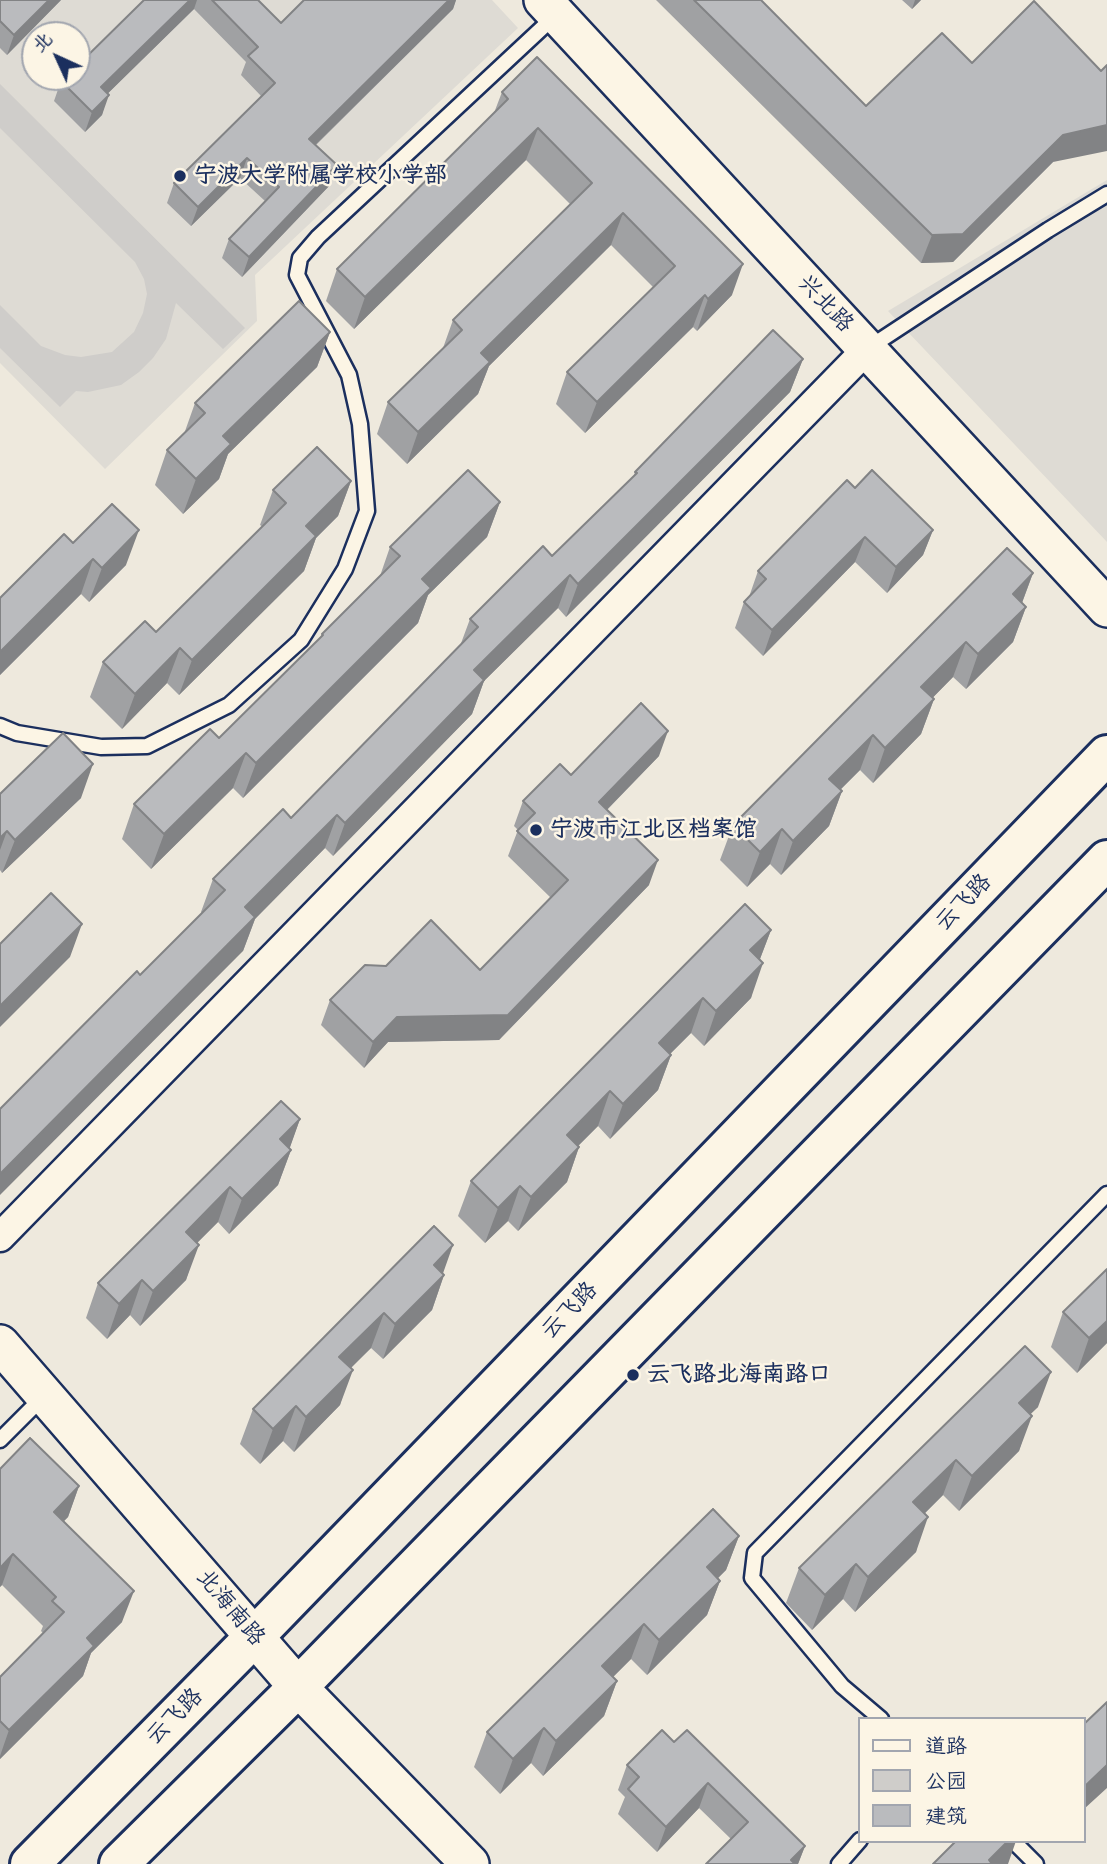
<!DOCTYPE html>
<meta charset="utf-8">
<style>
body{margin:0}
#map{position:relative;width:1107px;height:1864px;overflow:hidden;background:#eee9dd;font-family:Sriracha,"LXGW WenKai TC",sans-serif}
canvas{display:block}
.legend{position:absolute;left:858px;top:1717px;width:228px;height:126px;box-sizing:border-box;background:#fcf5e5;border:2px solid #a2a6af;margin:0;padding:9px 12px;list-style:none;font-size:21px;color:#1b2f5e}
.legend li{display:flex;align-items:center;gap:14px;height:35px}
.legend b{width:35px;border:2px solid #a2a6af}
.north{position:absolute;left:21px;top:21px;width:70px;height:70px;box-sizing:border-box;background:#fcf5e5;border:2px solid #a2a6af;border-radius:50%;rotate:315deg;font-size:19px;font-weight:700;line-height:28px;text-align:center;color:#1b2f5e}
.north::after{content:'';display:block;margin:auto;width:24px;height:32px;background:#1b2f5e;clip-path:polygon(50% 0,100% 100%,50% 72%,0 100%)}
</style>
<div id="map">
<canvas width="1107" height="1864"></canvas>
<ul class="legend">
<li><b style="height:9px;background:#fcf5e5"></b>道路</li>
<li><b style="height:19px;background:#cfcdca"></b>公园</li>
<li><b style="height:19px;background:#babbbe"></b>建筑</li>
</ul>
<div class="north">北</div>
</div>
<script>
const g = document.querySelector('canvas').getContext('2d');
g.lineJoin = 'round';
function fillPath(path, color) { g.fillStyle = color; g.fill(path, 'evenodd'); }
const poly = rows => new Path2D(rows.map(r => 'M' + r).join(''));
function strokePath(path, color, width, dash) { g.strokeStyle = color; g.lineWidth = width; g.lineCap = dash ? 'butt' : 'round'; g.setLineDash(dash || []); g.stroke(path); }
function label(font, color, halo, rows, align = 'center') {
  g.font = font + ' Sriracha,"LXGW WenKai TC",sans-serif'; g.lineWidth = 5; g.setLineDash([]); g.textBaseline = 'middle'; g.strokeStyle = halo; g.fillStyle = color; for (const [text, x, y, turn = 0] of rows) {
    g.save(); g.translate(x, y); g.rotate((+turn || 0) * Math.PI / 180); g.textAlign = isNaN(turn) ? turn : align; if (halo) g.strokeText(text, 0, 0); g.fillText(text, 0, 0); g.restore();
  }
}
fillPath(poly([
 [0,0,492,0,518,28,255,275,257,321,105,469,0,363],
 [35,35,77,35,77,77,35,77],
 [1107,180,1107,542,888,311]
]), '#dedbd4');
fillPath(poly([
 [0,84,245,328,223,349,176,303,166,339,153,358,139,372,121,385,88,392,76,391,60,407,0,348,0,305,41,346,65,355,81,357,112,352,134,332,143,313,147,294,144,279,135,262,0,128]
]), '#cfcdca');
const service = poly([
 [867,349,1048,230,1107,194],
 [0,726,17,733,101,747,147,746,229,705,301,640,345,569,367,511,360,424,349,375,297,275,300,258,318,237,556,15],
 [0,1440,44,1396],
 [881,1719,842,1686,752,1578,755,1553,1107,1194],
 [1013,1841,1036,1864],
 [839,1864,860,1840]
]);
const minor = poly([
 [0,1237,867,349]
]);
const tertiary = poly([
 [543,0,1107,608],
 [0,1344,298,1687,470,1864]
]);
const secondary = poly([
 [30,1864,255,1636,1107,755],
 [119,1864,298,1687,1107,860]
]);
strokePath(service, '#1b2f5e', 19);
strokePath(minor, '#1b2f5e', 33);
strokePath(tertiary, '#1b2f5e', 42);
strokePath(secondary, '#1b2f5e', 44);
strokePath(service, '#fcf5e5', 14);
strokePath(minor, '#fcf5e5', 28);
strokePath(tertiary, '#fcf5e5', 37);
strokePath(secondary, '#fcf5e5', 38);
fillPath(poly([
 [0,0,61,0,7,55,0,48],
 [144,0,258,0,281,23,304,0,456,0,453,9,316,145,337,165,330,185,242,277,222,258,229,239,265,201,240,178,191,226,167,203,174,183,262,97,241,75,246,62,194,9,107,94,102,115,85,132,54,101,61,81],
 [656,0,761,0,866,106,1053,162,953,262,921,263],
 [902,0,921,0,912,9],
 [502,92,732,295,697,331,693,327,585,433,556,404,567,372,653,287,611,245,489,366,478,394,407,464,377,434,388,402,443,348,453,320,570,204,526,160,354,329,326,301,337,269,494,113],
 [330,332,317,367,228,454,219,479,183,514,155,485,167,450,184,434,195,403],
 [803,359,790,392,566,617,558,608,484,681,472,714,333,856,325,848,255,919,243,951,140,975,202,913,201,912,213,879,291,818,460,646,470,619,552,556,634,476,635,472],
 [351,481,338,516,316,538,304,571,179,695,167,683,122,729,90,697,103,662,156,632,263,527,260,525,273,490],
 [855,488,933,530,923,555,887,593,855,562,763,656,735,628,744,602,749,597,758,571],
 [500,502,487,537,428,595,418,623,243,798,233,788,151,869,122,839,134,804,219,738,320,638,322,634,380,576,390,547],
 [73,543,126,565,89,602,81,594,0,675,0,598],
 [1033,573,1022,603,1026,607,1013,642,966,689,953,677,932,698,934,699,921,734,873,783,860,770,840,790,842,791,829,826,781,875,770,864,747,887,720,860,733,825],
 [659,756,607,810,649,885,499,1040,388,1042,364,1068,321,1025,330,1000,480,970,551,898,508,856,518,830,514,826,523,801,571,775],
 [0,794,81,798,2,873,0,870],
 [771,930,760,959,751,998,704,1046,691,1033,670,1054,671,1055,658,1090,610,1139,598,1126,578,1146,579,1147,567,1182,518,1231,508,1221,485,1243,458,1216,471,1181],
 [300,1119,289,1149,291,1150,278,1185,229,1234,218,1222,197,1243,186,1280,140,1326,130,1315,107,1339,86,1318,98,1283],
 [434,1226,443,1274,444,1275,432,1310,383,1359,371,1348,350,1368,340,1405,294,1452,283,1441,260,1464,240,1444,253,1409],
 [1107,1269,1107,1343,1077,1373,1051,1347,1063,1312],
 [1025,1346,1038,1407,1030,1414,1019,1451,959,1511,943,1495,925,1513,916,1552,855,1612,843,1599,812,1630,786,1603,799,1568],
 [0,1469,79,1486,68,1517,64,1521,122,1622,91,1653,83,1676,0,1759,0,1677,43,1633,41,1631,43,1626,2,1585,0,1587],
 [739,1536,726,1570,718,1578,720,1581,707,1615,647,1675,631,1659,613,1677,617,1681,604,1716,543,1776,531,1763,500,1794,474,1767,487,1732],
 [674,1742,805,1846,798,1864,706,1864,731,1839,699,1808,657,1852,618,1814,625,1797,618,1790,627,1765]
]), '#a0a1a3');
fillPath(poly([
 [49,0,61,0,7,55,14,35],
 [190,0,197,0,194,9,94,107,101,87],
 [449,0,456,0,453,9,302,158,309,139],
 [915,0,921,0,912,9],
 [109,95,102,115,85,132,92,112],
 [1107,125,1107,151,1053,162,953,262,921,263,932,235,1063,135],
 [538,128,526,160,354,329,365,297],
 [247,158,240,178,191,226,198,207],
 [337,165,330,185,242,277,249,257],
 [623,213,611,245,489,366,478,394,407,464,418,432,481,353],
 [743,264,732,295,697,331,708,299],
 [705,295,693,327,585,433,597,402],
 [330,332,317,367,228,454,219,479,183,514,196,479,223,436],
 [803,359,790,392,566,617,578,584],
 [351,481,338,516,316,538,304,571,179,695,192,660,306,526],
 [500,502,487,537,428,595,418,623,243,798,256,763,422,579],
 [139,530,126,565,89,602,102,568],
 [933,530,923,555,887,593,896,567],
 [865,537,855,562,763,656,772,630],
 [93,559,81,594,0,675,0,652],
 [1033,573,1020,608,1013,594],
 [570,575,558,608,484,681,472,714,333,856,345,823,474,670],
 [1026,607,1013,642,966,689,978,654],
 [966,642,953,677,909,722,921,687],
 [180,648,167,683,122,729,135,694],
 [934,699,921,734,873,783,885,748],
 [668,731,659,756,590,827,599,802],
 [873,735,860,770,816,814,829,779],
 [246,753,233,788,151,869,164,834],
 [93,764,81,798,2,873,15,840],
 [842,791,829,826,781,875,793,841],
 [337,815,325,848,255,919,243,951,0,1195,0,1174,245,907],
 [782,829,770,864,747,887,760,852],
 [7,831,0,850,0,838],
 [658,860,649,885,499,1040,388,1042,364,1068,373,1042,397,1017,508,1015],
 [82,924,70,957,0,1027,0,1006],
 [771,930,758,964,750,950],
 [763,963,751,998,704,1046,716,1011],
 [703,998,691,1033,646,1078,659,1043],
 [671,1055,658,1090,610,1139,623,1104],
 [610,1091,598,1126,554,1170,567,1135],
 [300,1119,288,1153,291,1150,278,1185,229,1234,242,1199,280,1139],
 [579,1147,567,1182,518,1231,531,1197],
 [520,1186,508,1221,485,1243,498,1208],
 [230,1187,218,1222,173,1267,186,1232],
 [199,1245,186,1280,140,1326,153,1291],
 [453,1245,441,1279,444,1275,432,1310,383,1359,395,1324,434,1265],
 [142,1280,130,1315,107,1339,119,1304],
 [384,1313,371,1348,327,1392,339,1357],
 [1107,1321,1107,1343,1077,1373,1089,1338],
 [353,1370,340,1405,294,1452,306,1417],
 [1051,1372,1038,1407,1006,1438,1019,1403],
 [296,1406,283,1441,260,1464,273,1429],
 [1032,1416,1019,1451,959,1511,972,1476],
 [956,1460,943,1495,901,1537,913,1502],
 [79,1486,68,1517,43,1542,54,1512],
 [928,1517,916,1552,855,1612,868,1577],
 [739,1536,726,1570,694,1602,707,1567],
 [13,1554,2,1585,0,1587,0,1568],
 [856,1564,843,1599,812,1630,825,1595],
 [720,1581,707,1615,647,1675,659,1640],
 [134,1591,122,1622,91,1653,83,1676,0,1759,0,1756,9,1730,87,1638],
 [644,1624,631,1659,589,1701,602,1666],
 [617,1681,604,1716,543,1776,556,1741],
 [544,1728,531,1763,500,1794,513,1759],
 [1107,1765,1107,1788,1084,1809,1084,1787],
 [708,1783,699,1808,657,1852,666,1827],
 [1008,1841,1016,1841,1008,1864,987,1864,989,1860],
 [805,1846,798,1864,790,1864,791,1860]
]), '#828385');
const building = poly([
 [0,0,49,0,14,35,0,21,0,0],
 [144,0,190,0,101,87,109,95,92,112,61,81,66,77,77,77,77,66,144,0],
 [212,0,258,0,281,23,304,0,449,0,309,139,337,165,249,257,229,239,279,187,247,158,198,207,174,183,275,83,248,56,258,47,212,0],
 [694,0,761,0,866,106,942,33,972,63,1034,1,1101,71,1107,65,1107,125,1063,135,963,234,932,235,694,0],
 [537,57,743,264,708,299,705,295,597,402,567,372,675,266,623,213,481,353,490,362,418,432,388,402,462,330,453,320,592,183,538,128,365,297,337,269,508,99,502,92,537,57],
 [299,301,330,332,223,436,231,444,196,479,167,450,205,413,195,403,299,301],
 [773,330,803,359,578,584,570,575,474,670,484,680,345,823,337,815,245,907,255,917,0,1174,0,1109,137,971,140,975,225,890,213,879,283,809,291,818,478,627,470,619,543,546,552,556,637,473,635,472,773,330],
 [317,447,351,481,306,526,316,536,192,660,180,648,135,694,103,662,145,621,156,632,286,503,273,490,317,447],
 [468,470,500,502,422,579,431,588,256,763,246,753,164,834,134,804,210,729,219,738,323,635,322,634,400,556,390,547,468,470],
 [872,470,933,530,896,567,865,537,772,630,744,602,766,579,758,571,847,480,855,488,872,470],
 [112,504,139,530,102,568,93,559,0,652,0,598,64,534,73,543,112,504],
 [1007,548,1033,573,1013,594,1026,607,978,654,966,642,921,687,934,699,885,748,873,735,829,779,842,791,793,841,782,829,760,852,733,825,1007,548],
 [641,703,668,731,599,802,658,860,508,1015,397,1017,373,1042,330,1000,365,965,386,966,431,920,480,970,568,880,517,831,535,813,523,801,560,764,571,775,641,703],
 [63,733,93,764,15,840,7,831,0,838,0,794,63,733],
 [51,893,82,924,0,1006,0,944,51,893],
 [745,904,771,930,750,950,763,963,716,1011,703,998,659,1043,671,1055,623,1104,610,1091,567,1135,579,1147,531,1197,520,1186,498,1208,471,1181,745,904],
 [281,1101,300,1119,280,1139,291,1150,242,1199,230,1187,186,1232,199,1245,153,1291,142,1280,119,1304,98,1283,281,1101],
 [434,1226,453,1245,434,1265,444,1275,395,1324,384,1313,339,1357,353,1370,306,1417,296,1406,273,1429,253,1409,434,1226],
 [1107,1269,1107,1321,1089,1338,1063,1312,1107,1269],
 [1025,1346,1051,1372,1019,1403,1032,1416,972,1476,956,1460,913,1502,928,1517,868,1577,856,1564,825,1595,799,1568,1025,1346],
 [30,1438,79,1486,54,1512,134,1591,87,1638,94,1646,9,1730,0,1721,0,1677,64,1612,52,1601,56,1597,13,1554,0,1568,0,1469,30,1438],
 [713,1509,739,1536,707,1567,720,1581,659,1640,644,1624,602,1666,617,1681,556,1741,544,1728,513,1759,487,1732,713,1509],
 [1107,1702,1107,1765,1084,1787,1084,1724,1107,1702],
 [662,1730,674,1742,687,1730,805,1846,791,1860,795,1864,706,1864,748,1822,708,1783,666,1827,628,1789,639,1777,627,1765,662,1730],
 [956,1841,1008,1841,989,1860,992,1864,933,1864,956,1841]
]);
fillPath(building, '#babbbe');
strokePath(building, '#828385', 2);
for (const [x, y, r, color] of [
 [180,176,7,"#1b2f5e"],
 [536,830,7,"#1b2f5e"],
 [633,1375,7,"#1b2f5e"]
]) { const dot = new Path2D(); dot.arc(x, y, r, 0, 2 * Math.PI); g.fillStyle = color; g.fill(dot); strokePath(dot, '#fcf5e5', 2.5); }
label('bold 23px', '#1b2f5e', '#fcf5e5', [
 ["宁波大学附属学校小学部",194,176],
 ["宁波市江北区档案馆",550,830],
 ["云飞路北海南路口",647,1375]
], 'left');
label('23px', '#1b2f5e', '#fcf5e5', [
 ["兴北路",825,304,47],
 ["云飞路",964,903,-46],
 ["云飞路",570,1311,-46],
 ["北海南路",230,1608,50],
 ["云飞路",175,1717,-45]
]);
</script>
